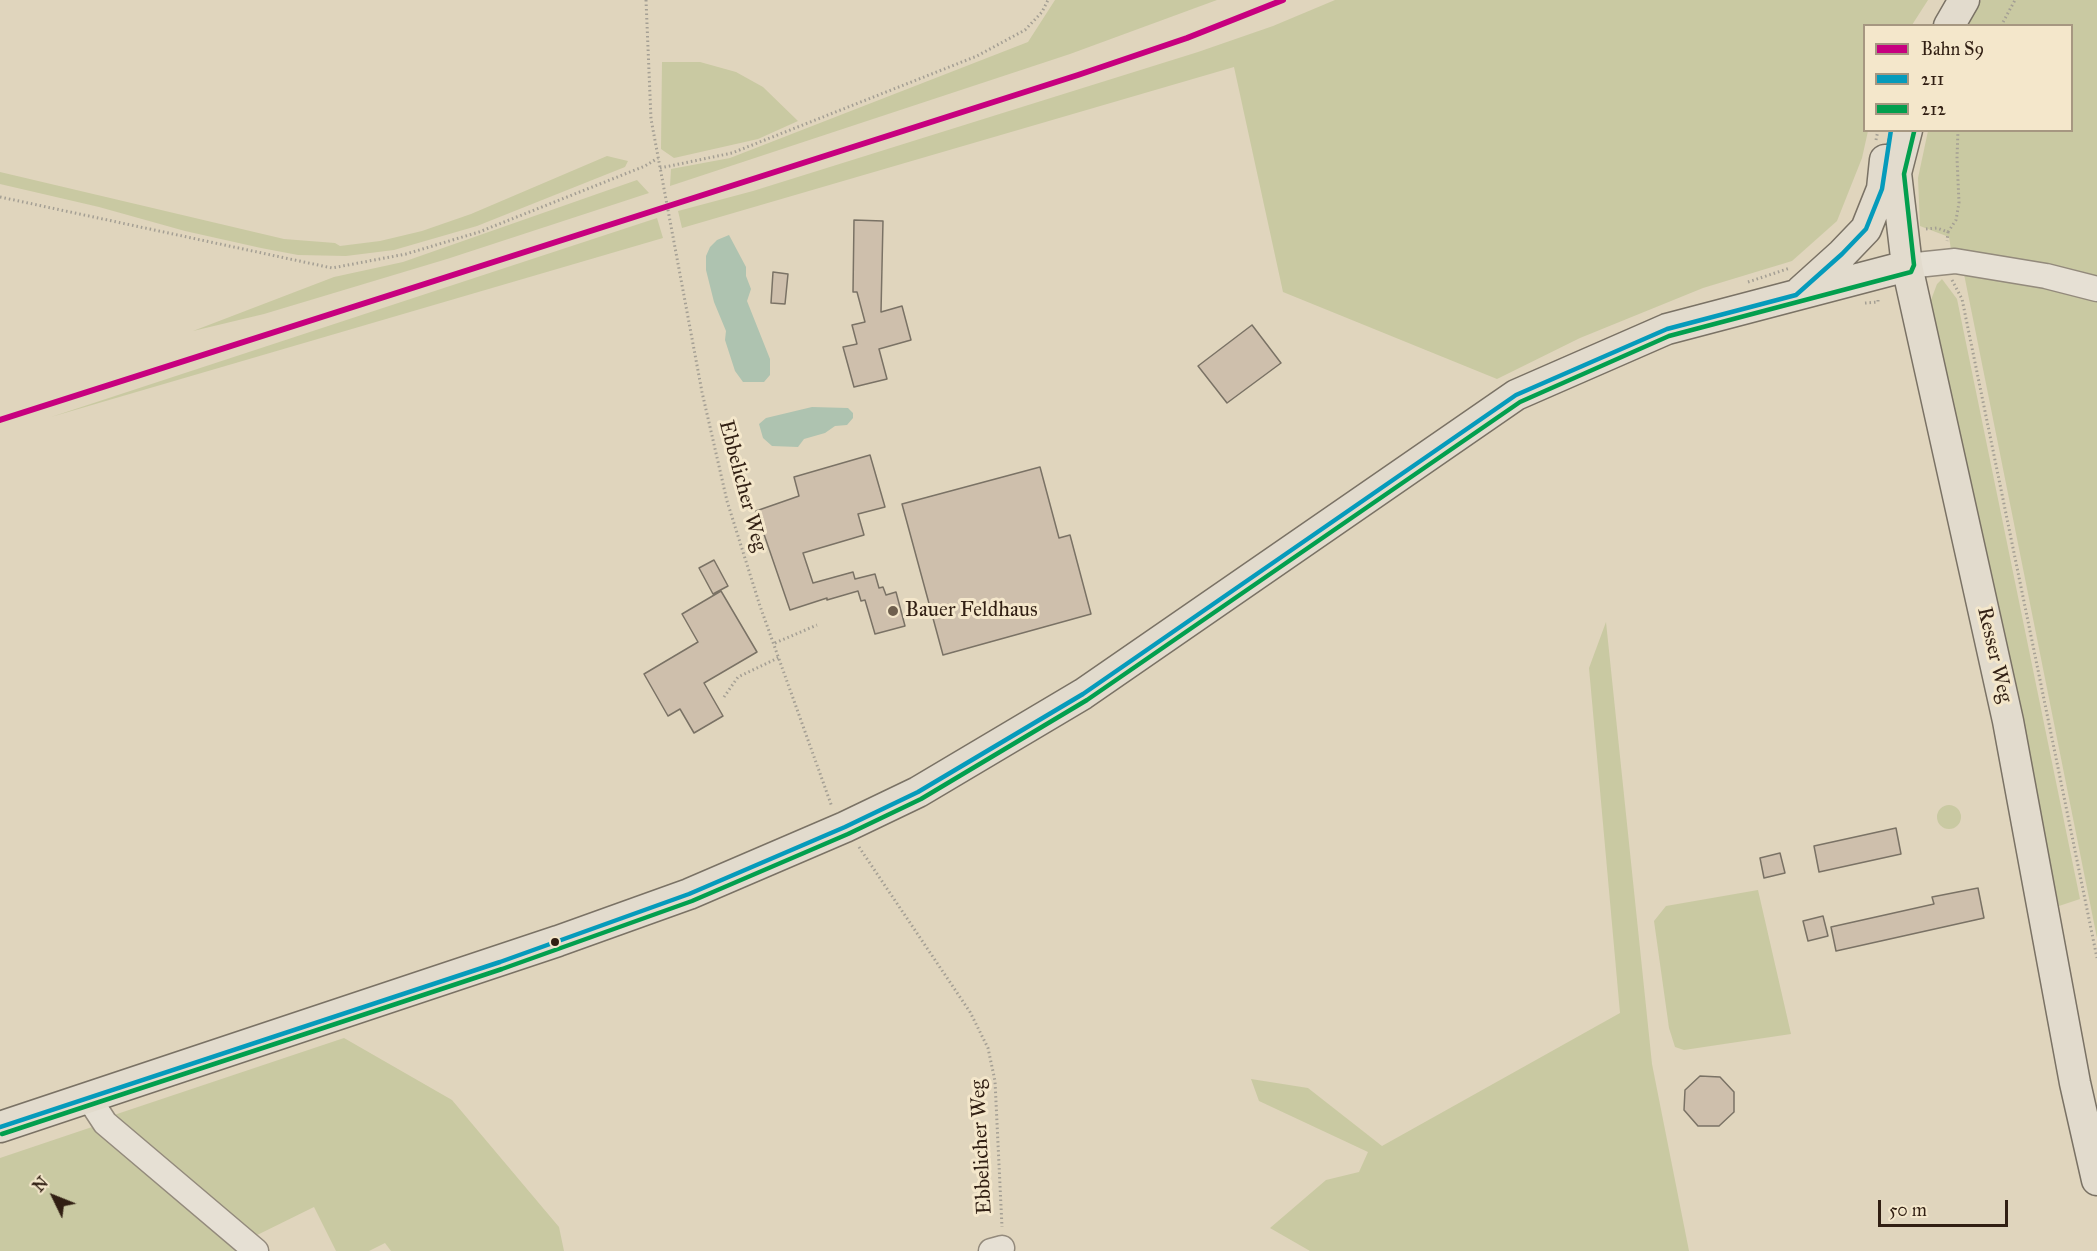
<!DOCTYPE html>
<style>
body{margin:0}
#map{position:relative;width:2097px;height:1251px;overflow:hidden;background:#e0d5bd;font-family:"IM FELL Great Primer",serif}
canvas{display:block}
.legend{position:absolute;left:1863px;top:24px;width:210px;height:108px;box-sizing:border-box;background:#f4e7cb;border:2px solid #a69781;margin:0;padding:8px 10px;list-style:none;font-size:18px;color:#311f13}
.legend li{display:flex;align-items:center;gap:12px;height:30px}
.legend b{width:30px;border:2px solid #a69781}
.north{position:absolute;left:24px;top:1167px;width:60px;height:60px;-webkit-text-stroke:4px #f4e7cb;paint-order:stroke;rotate:313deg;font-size:16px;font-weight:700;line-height:24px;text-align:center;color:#311f13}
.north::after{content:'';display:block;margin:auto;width:21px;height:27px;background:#311f13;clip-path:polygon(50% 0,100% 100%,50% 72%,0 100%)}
.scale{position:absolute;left:1878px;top:1200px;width:130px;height:27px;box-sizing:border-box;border:3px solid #311f13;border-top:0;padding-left:8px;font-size:18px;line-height:21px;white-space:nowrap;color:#311f13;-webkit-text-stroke:4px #f4e7cb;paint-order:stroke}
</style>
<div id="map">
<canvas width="2097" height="1251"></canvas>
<ul class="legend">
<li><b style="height:8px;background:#c7007f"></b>Bahn S9</li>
<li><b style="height:8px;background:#059bbb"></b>211</li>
<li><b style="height:8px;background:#029f4e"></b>212</li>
</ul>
<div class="north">N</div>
<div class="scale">50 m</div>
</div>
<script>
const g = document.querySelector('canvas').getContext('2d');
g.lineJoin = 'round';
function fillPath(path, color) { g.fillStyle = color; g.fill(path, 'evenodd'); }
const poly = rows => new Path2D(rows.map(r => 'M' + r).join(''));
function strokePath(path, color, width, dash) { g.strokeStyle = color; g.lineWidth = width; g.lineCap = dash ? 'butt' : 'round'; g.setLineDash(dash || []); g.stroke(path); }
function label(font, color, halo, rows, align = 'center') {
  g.font = font + ' "IM FELL Great Primer",serif'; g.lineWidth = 6; g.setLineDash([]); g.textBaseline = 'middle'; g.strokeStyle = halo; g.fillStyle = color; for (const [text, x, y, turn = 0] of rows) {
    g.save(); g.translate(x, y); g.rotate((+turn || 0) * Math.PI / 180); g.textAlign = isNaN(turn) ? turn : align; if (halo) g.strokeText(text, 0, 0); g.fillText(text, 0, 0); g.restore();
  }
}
fillPath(poly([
 [1055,0,1217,0,1070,54,670,186,671,169,730,158,1028,42],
 [1335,0,1928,0,1912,25,1864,26,1864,130,1868,131,1862,158,1837,221,1792,261,1703,288,1580,338,1497,379,1283,292,1234,67,682,228,678,211,753,191,1198,52,1273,26],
 [1981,0,2097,0,2097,278,1952,256,1949,237,1920,226,1918,178,1928,131,2072,130,2072,26,1967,25],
 [662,62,700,62,736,72,763,87,798,121,758,139,674,158,661,149],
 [607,156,628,161,625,167,477,226,394,250,346,256,298,255,261,248,185,231,99,207,0,184,0,172,284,239,335,243,340,246,380,241,422,231,471,214],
 [637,180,649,193,447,259,264,314,193,331,334,277,403,262],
 [657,218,663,238,51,417],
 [1964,274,2019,281,2097,302,2097,938],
 [1942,279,1957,299,2080,899,2059,906,1932,310,1931,300,1937,284],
 [1606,622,1652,1064,1689,1251,1310,1251,1270,1228,1326,1180,1359,1172,1368,1152,1259,1101,1251,1079,1308,1088,1382,1146,1620,1013,1589,668],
 '1937 817a12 12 0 1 1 24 0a12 12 0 1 1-24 0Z',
 [1758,890,1791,1034,1684,1050,1675,1047,1669,1028,1654,921,1666,906],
 [344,1038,452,1100,559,1227,564,1251,391,1251,385,1243,369,1251,336,1251,314,1207,249,1239,114,1115],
 [95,1126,243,1251,0,1251,0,1158]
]), '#c9c9a2');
fillPath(poly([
 [729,235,746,267,746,276,751,289,747,301,770,359,770,375,764,382,743,382,735,371,725,340,726,331,714,302,706,270,706,256,710,247,717,240],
 [812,407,848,408,853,413,853,418,847,425,835,426,825,433,804,439,798,447,772,446,763,438,759,424,766,418]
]), '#aec3b0');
const building = poly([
 [854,220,883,221,881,312,902,306,911,340,879,349,887,379,854,387,843,347,857,344,852,325,865,322,857,292,853,292,854,220],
 [773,272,788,274,785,304,771,303,773,272],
 [1252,325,1281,363,1227,403,1198,366,1252,325],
 [870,455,885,507,858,514,864,535,803,553,813,583,853,572,855,579,875,574,879,588,883,587,886,595,896,592,905,626,875,634,865,600,861,601,858,591,827,600,827,598,790,610,756,511,799,496,794,477,870,455],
 [1040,467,1059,538,1070,535,1091,614,943,655,902,504,1040,467],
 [714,560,728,586,713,594,699,568,714,560],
 [721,591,757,652,704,683,723,716,694,733,680,709,668,716,644,674,698,642,682,614,721,591],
 [1896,828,1901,854,1819,872,1814,846,1896,828],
 [1780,853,1785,873,1764,878,1760,858,1780,853],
 [1978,888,1984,918,1836,951,1831,927,1934,904,1932,897,1978,888],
 [1823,916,1828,936,1808,941,1803,921,1823,916],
 [1700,1076,1720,1077,1734,1092,1734,1112,1719,1126,1698,1126,1684,1110,1685,1090,1700,1076]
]);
fillPath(building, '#cebfac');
strokePath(building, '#7a7265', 1.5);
const minor = poly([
 [1907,266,1955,261,2046,276,2097,289],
 [88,1097,105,1123,256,1251],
 [991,1251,1002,1248]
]);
const major = poly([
 [1949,26,1964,0],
 [1907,130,1896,173,1907,266,2008,721,2075,1083,2097,1180],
 [1801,291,1842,254,1866,229,1882,189,1885,160],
 [0,1127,558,941,689,894,845,827,918,792,1083,694,1516,395,1667,329,1907,266]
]);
strokePath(minor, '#938a7c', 27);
strokePath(major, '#7a7265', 33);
strokePath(poly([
 [646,0,651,119,702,392,727,501,760,606,832,807],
 [2001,26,2015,0],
 [1876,140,1878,130],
 [660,168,732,153,977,56,1025,30,1042,12,1048,0],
 [0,197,332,268,406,254,479,232,645,166,658,158],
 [1926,229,1937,228,1948,232,1947,241],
 [1948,232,1956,220,1959,203,1957,158,1958,130],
 [1952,280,1962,299,2097,958],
 [1748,282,1790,268],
 [1865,303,1878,302,1878,297],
 [775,643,817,625],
 [724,697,738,677,780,657],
 [859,847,970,1012,988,1048,995,1081,1002,1227]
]), '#a49f94', 3, [1.5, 3]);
strokePath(minor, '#e6e0d4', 24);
strokePath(major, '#e2dbcd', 30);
strokePath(poly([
 [0,1127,500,962,689,894,845,827,918,792,1083,694,1516,395,1667,329,1796,295,1842,254,1866,229,1882,189,1891,130]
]), '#059bbb', 4.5);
strokePath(poly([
 [2,1134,502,969,692,901,848,834,921,799,1087,700,1520,402,1669,336,1911,272,1914,265,1904,174,1914,132]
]), '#029f4e', 4.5);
strokePath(poly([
 [0,420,1078,75,1187,38,1283,0]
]), '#c7007f', 6);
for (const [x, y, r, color] of [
 [893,611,6,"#6e5f4e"],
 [555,942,5,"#311f13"]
]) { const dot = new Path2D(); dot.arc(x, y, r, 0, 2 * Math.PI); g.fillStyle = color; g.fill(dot); strokePath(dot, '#f4e7cb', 2); }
label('21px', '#311f13', '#f4e7cb', [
 ["Ebbelicher Weg",742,486,75],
 ["Resser Weg",1994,655,77],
 ["Ebbelicher Weg",982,1147,-93]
]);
label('21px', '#311f13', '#f4e7cb', [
 ["Bauer Feldhaus",905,611]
], 'left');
</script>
